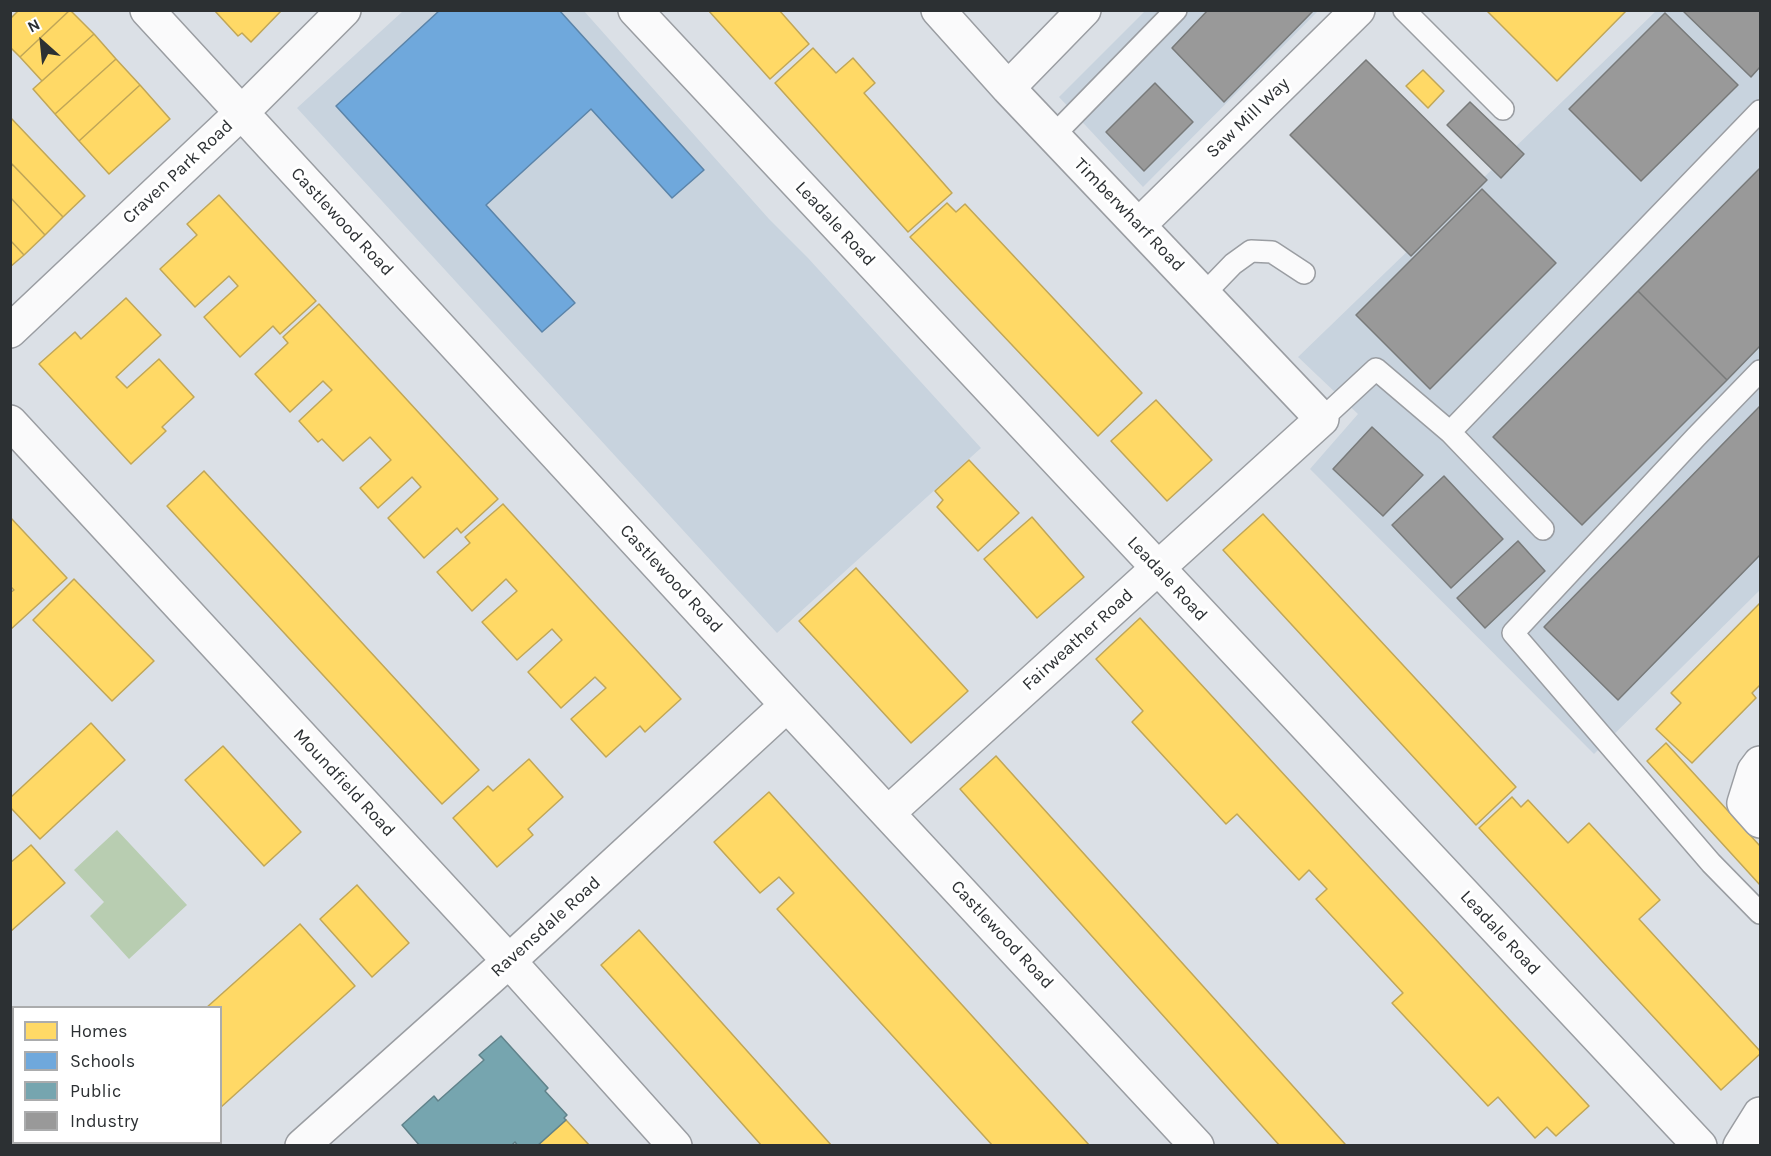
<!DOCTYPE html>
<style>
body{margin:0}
#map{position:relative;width:1771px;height:1156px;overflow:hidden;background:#dbe0e6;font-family:Karla,sans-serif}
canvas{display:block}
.frame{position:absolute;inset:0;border:12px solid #2c3033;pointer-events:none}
.legend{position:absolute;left:12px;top:1006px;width:210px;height:138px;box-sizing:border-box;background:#fff;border:2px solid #abacad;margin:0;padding:8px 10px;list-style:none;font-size:18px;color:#2c3033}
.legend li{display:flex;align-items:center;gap:12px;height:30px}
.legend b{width:30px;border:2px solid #abacad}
.north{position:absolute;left:12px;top:12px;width:60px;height:60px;-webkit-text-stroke:4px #fff;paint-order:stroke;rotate:333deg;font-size:16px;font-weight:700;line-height:24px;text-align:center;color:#2c3033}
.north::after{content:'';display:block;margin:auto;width:21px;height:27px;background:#2c3033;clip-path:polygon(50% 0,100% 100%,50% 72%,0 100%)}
</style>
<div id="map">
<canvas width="1771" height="1156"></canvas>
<div class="frame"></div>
<ul class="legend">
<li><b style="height:16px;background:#ffd966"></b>Homes</li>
<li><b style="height:16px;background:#6fa8dc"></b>Schools</li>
<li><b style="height:16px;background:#76a5af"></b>Public</li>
<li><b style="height:16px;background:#999"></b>Industry</li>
</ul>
<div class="north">N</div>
</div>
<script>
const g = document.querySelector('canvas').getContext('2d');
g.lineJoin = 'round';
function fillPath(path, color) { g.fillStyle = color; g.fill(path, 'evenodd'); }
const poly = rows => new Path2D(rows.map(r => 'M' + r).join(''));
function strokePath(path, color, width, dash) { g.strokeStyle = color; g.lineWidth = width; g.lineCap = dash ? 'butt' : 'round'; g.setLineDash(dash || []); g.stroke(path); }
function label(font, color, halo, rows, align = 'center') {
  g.font = font + ' Karla,sans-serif'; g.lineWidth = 6; g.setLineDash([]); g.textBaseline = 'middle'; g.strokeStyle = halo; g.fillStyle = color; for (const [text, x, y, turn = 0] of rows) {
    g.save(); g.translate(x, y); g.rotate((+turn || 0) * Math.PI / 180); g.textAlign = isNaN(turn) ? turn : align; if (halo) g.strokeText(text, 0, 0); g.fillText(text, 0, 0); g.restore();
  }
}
fillPath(poly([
 [403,11,584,11,769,219,808,258,981,448,777,633,297,108],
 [1145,11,1318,11,1143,187,1059,97],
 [1656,11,1760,11,1760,590,1594,754,1310,469,1358,414,1298,357]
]), '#c8d3de');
fillPath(poly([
 [117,830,187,905,129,959,90,916,104,902,74,870]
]), '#b8cdb1');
const homes = poly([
 [19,10,70,10,20,57,10,47,10,19,19,10],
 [70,10,94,34,42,81,20,57,70,10],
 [214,10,282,10,251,42,242,33,238,36,214,10],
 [708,10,779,10,809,44,770,79,708,10],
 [1486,10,1627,10,1557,81,1486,10],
 [94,34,116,59,55,114,33,89,94,34],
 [813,48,836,73,853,58,875,83,864,93,952,193,908,232,775,83,813,48],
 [116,59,140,85,79,141,55,114,116,59],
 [1423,70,1444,91,1428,108,1406,86,1423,70],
 [140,85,170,119,109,174,79,141,140,85],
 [10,117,85,196,63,217,10,162,10,117],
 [13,165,63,217,45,235,10,197,10,167,13,165],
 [219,195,316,301,280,334,273,326,240,357,204,317,238,286,229,276,195,307,160,269,197,235,187,224,219,195],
 [10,197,45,235,24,255,10,240,10,197],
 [947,203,956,212,965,204,1142,393,1098,436,910,237,947,203],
 [10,240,24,255,10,267,10,240],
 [126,298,161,335,116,377,127,388,159,359,194,397,162,427,166,431,131,464,39,364,75,332,81,339,126,298],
 [319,304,498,499,461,533,457,528,424,558,388,518,421,487,412,477,378,508,360,488,391,460,370,437,343,461,322,439,318,442,299,421,332,390,323,381,290,412,255,374,288,343,283,337,319,304],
 [1156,400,1212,460,1167,501,1111,441,1156,400],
 [969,460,1019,513,978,551,937,507,943,500,935,491,969,460],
 [204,471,479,770,442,804,167,506,204,471],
 [503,504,681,699,645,732,640,726,606,757,571,719,606,688,595,677,561,708,528,672,562,640,552,629,517,660,482,622,517,591,506,579,472,611,437,572,470,543,465,537,503,504],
 [1263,514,1516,787,1476,825,1223,550,1263,514],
 [10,517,67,578,10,630,10,593,14,590,10,586,10,517],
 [1032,517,1084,577,1037,618,984,559,1032,517],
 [856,568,968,691,911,743,799,621,856,568],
 [74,579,154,661,112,701,33,620,74,579],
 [1760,603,1760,685,1752,693,1756,698,1692,763,1656,729,1681,703,1671,693,1760,603],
 [1140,618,1589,1106,1556,1136,1547,1127,1535,1138,1498,1097,1488,1106,1392,1003,1403,993,1316,899,1327,889,1309,870,1299,880,1237,814,1226,824,1132,722,1143,711,1096,659,1140,618],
 [91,723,125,760,40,839,10,807,10,798,91,723],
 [1666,743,1760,846,1760,885,1647,761,1666,743],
 [223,746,301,832,264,866,185,780,223,746],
 [996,756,1345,1144,1343,1146,1280,1146,960,789,996,756],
 [529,759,563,797,528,829,533,835,497,867,453,818,488,786,493,791,529,759],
 [769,792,1090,1146,993,1146,777,909,794,893,779,877,760,893,714,842,769,792],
 [1512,797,1521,807,1528,800,1568,843,1589,823,1660,900,1639,919,1760,1051,1760,1054,1721,1090,1479,828,1512,797],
 [31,845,65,883,10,932,10,863,31,845],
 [357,885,409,943,372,977,320,919,357,885],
 [300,924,355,986,220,1108,220,1008,206,1008,300,924],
 [639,930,832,1146,762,1146,601,965,639,930],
 [566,1120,590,1146,537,1146,566,1120],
 [14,1127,14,1142,183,1142,180,1146,10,1146,10,1130,14,1127]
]);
fillPath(homes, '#ffd966');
strokePath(homes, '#c0a657', 1.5);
const schools = poly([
 [440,10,559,10,704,170,672,198,591,109,486,205,575,303,542,332,336,106,440,10]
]);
fillPath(schools, '#6fa8dc');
strokePath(schools, '#5b84a9', 1.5);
const public = poly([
 [501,1036,548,1088,545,1091,567,1115,564,1118,566,1120,537,1146,518,1146,515,1142,511,1146,420,1146,402,1125,434,1096,438,1101,484,1060,479,1055,501,1036]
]);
fillPath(public, '#76a5af');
strokePath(public, '#60828a', 1.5);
const industry = poly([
 [1208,10,1314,10,1224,102,1172,48,1208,10],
 [1682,10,1760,10,1760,67,1751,77,1682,10],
 [1665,13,1738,85,1641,181,1569,109,1665,13],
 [1366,60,1487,180,1411,256,1290,135,1366,60],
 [1155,83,1193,122,1144,171,1106,132,1155,83],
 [1470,102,1524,154,1501,178,1447,125,1470,102],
 [1760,168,1760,346,1727,380,1638,291,1760,168],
 [1482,189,1556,263,1430,389,1356,315,1482,189],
 [1638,291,1727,380,1582,525,1493,437,1638,291],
 [1760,406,1760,555,1618,700,1544,627,1760,406],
 [1372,427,1423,475,1383,516,1333,469,1372,427],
 [1444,476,1503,539,1451,588,1392,525,1444,476],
 [1518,541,1545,571,1485,628,1457,598,1518,541]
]);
fillPath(industry, '#999');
strokePath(industry, '#787a7a', 1.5);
const lane = poly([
 [1404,10,1503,109],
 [1053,136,1176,10],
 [1204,294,1233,264,1251,251,1272,252,1304,273],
 [1760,371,1696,437,1513,633,1711,863,1760,913],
 [1322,419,1376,369,1450,432,1760,111],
 [1450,432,1543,529]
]);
const street = poly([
 [147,10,787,705,1197,1146],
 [635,10,1700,1146],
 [1008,88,1084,10],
 [1139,225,1358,10],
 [10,331,241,113,344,10],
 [10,422,509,961,675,1146],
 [1760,763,1754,771,1744,803,1760,821],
 [888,813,1322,419,1008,88,938,10],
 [302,1146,509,961,787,705],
 [1740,1146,1760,1114]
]);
strokePath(lane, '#9a9da2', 24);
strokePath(street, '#9a9da2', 36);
strokePath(lane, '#fafafb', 21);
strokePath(street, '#fafafb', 33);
label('18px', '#2c3033', '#fff', [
 ["Saw Mill Way",1248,118,-44],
 ["Craven Park Road",178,172,-43],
 ["Timberwharf Road",1129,215,46],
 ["Castlewood Road",342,222,47],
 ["Leadale Road",835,224,47],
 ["Castlewood Road",671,579,47],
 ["Leadale Road",1167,579,47],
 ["Fairweather Road",1078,640,-42],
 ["Moundfield Road",344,783,47],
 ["Ravensdale Road",546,927,-42],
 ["Leadale Road",1500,933,47],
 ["Castlewood Road",1002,935,47]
]);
</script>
